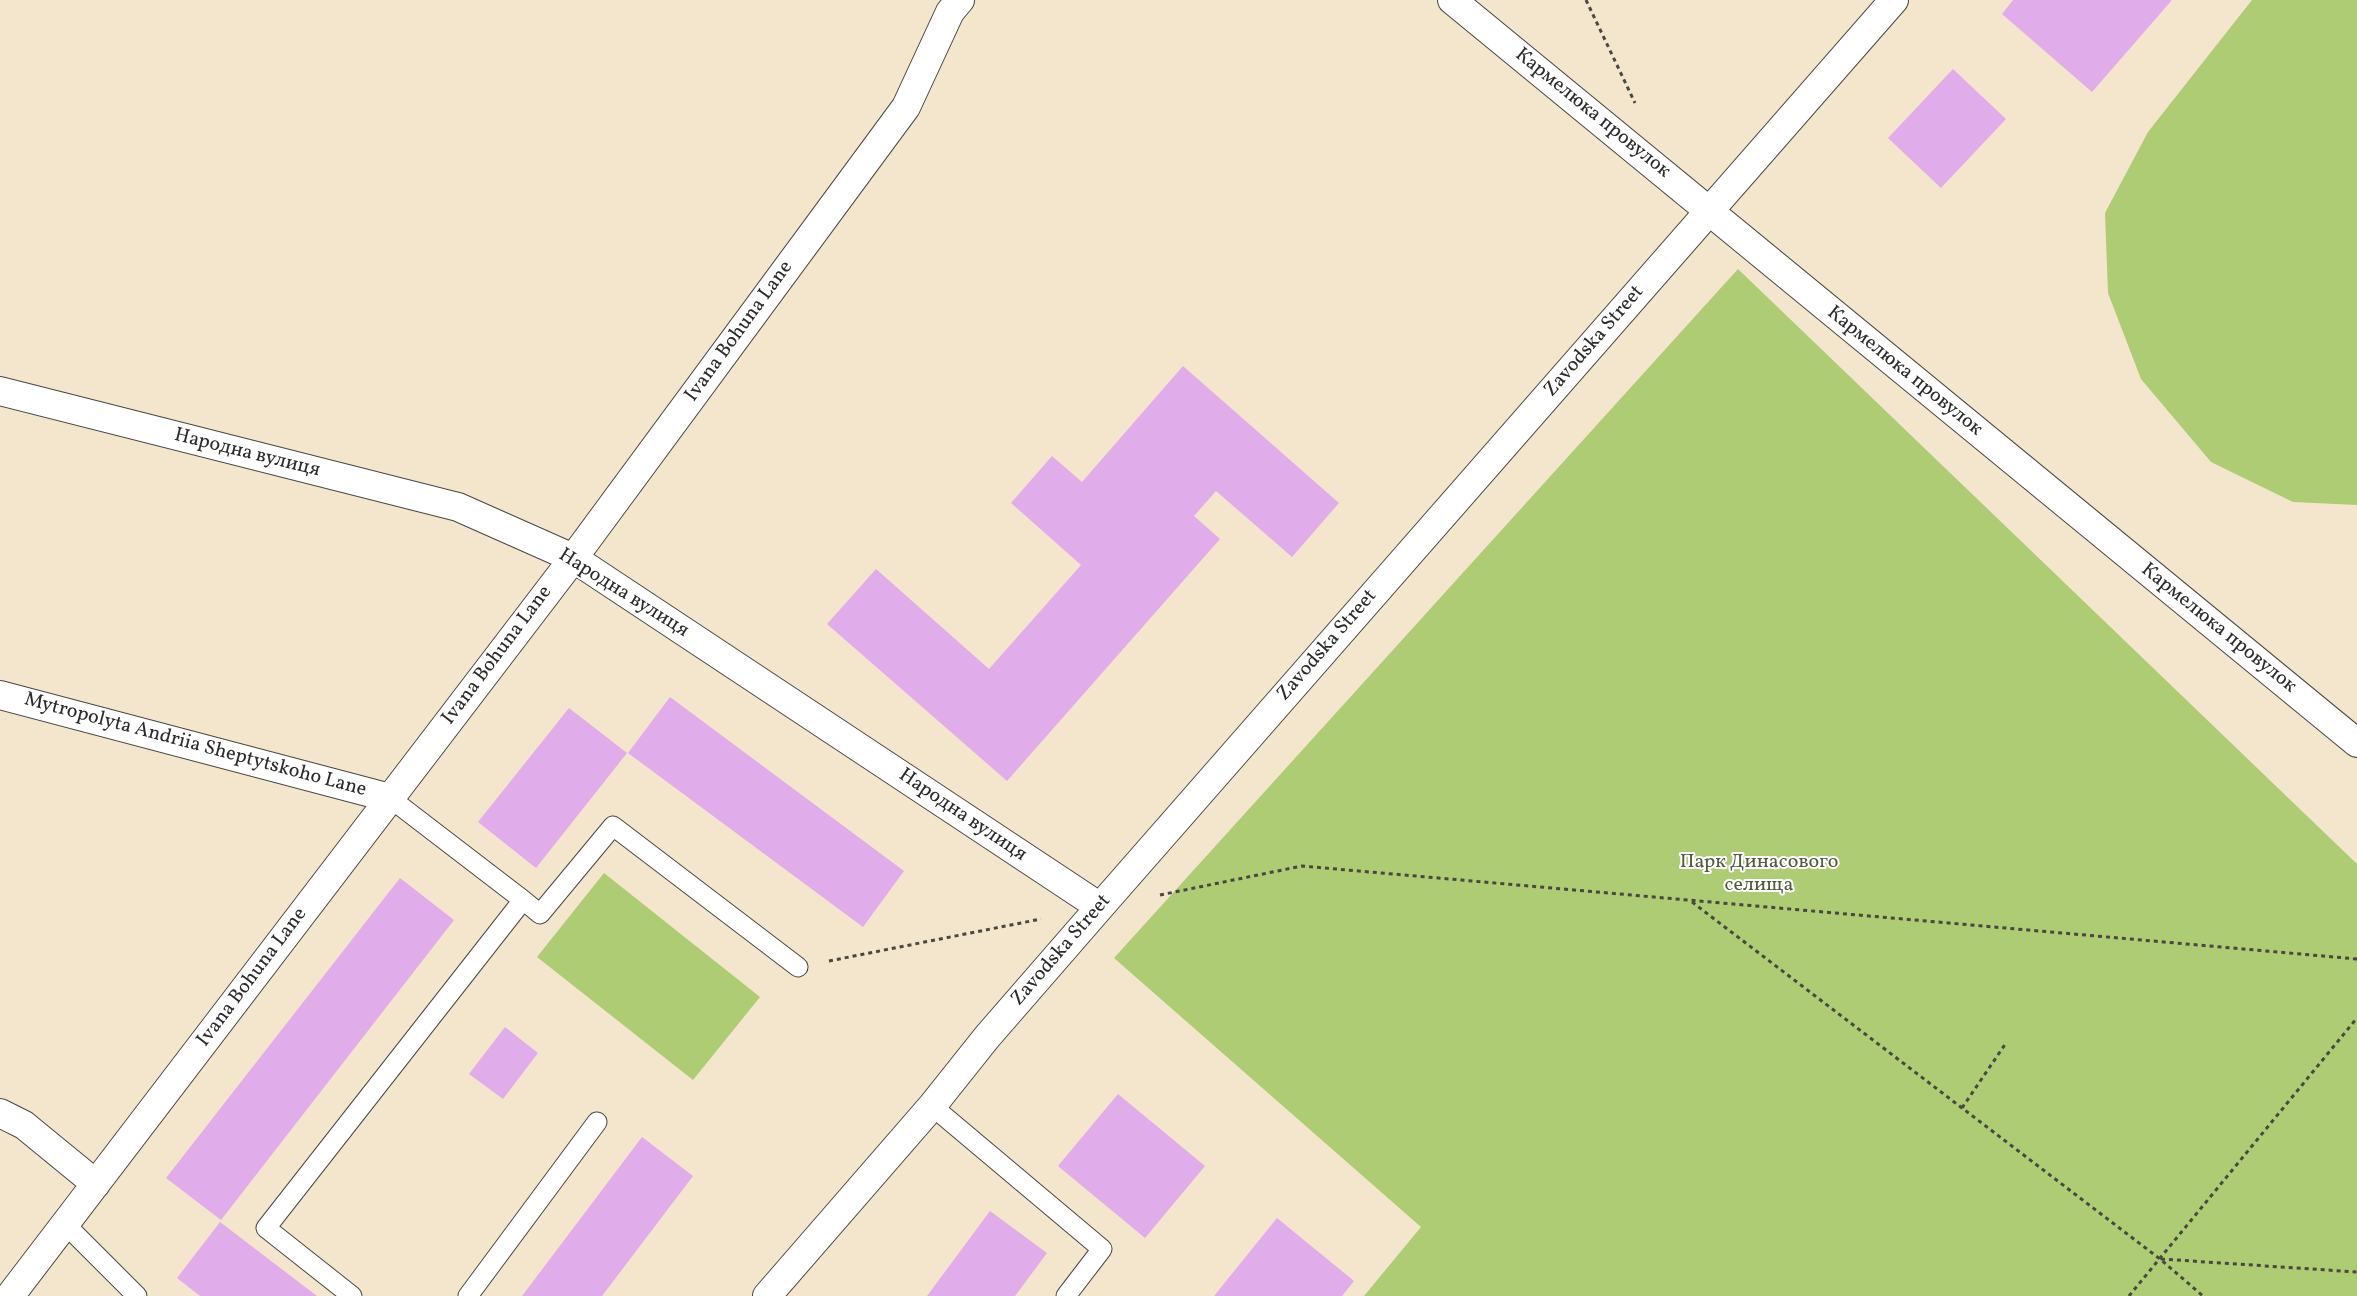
<!DOCTYPE html>
<meta charset="utf-8">
<style>
body{margin:0}
canvas{display:block;background:#f4e5cd}
</style>
<canvas width="2357" height="1296"></canvas>
<script>
const g = document.querySelector('canvas').getContext('2d');
g.lineJoin = 'round';
function fillPath(path, color) { g.fillStyle = color; g.fill(path, 'evenodd'); }
const poly = rows => new Path2D(rows.map(r => 'M' + r).join(''));
function strokePath(path, color, width, dash) { g.strokeStyle = color; g.lineWidth = width; g.lineCap = dash ? 'butt' : 'round'; g.setLineDash(dash || []); g.stroke(path); }
function label(font, color, halo, rows, align = 'center') {
  g.font = font + ' Vollkorn,serif'; g.lineWidth = 4; g.setLineDash([]); g.textBaseline = 'middle'; g.strokeStyle = halo; g.fillStyle = color; for (const [text, x, y, turn = 0] of rows) {
    g.save(); g.translate(x, y); g.rotate((+turn || 0) * Math.PI / 180); g.textAlign = isNaN(turn) ? turn : align; if (halo) g.strokeText(text, 0, 0); g.fillText(text, 0, 0); g.restore();
  }
}
fillPath(poly([
 [2252,0,2357,0,2357,505,2293,502,2211,462,2141,379,2108,293,2105,213,2148,132],
 [1738,269,2357,864,2357,1296,1364,1296,1421,1227,1114,958],
 [604,873,760,997,693,1080,537,957]
]), '#adcc73');
fillPath(poly([
 [2013,0,2172,0,2092,92,2002,14],
 [1953,69,2006,119,1941,188,1888,138],
 [1183,366,1339,503,1292,557,1216,491,1194,516,1220,539,1007,781,827,624,876,569,989,669,1081,565,1011,503,1052,456,1082,482],
 [670,697,904,871,863,927,628,753],
 [569,708,627,753,536,868,478,822],
 [400,878,454,920,221,1220,166,1178],
 [505,1027,538,1053,503,1099,469,1074],
 [1118,1094,1205,1166,1145,1238,1058,1166],
 [642,1137,693,1176,602,1296,522,1296],
 [990,1211,1047,1253,1015,1296,927,1296],
 [1277,1218,1354,1281,1342,1296,1214,1296],
 [220,1222,317,1296,200,1296,177,1278]
]), '#e1acea');
const service = poly([
 [390,798,523,900],
 [932,1106,1102,1249,1066,1296],
 [65,1224,137,1296],
 [352,1296,266,1228,523,900,540,914,613,826,798,967],
 [468,1296,597,1122]
]);
const minor = poly([
 [1452,0,2357,743],
 [0,391,458,507,573,558,1100,907],
 [0,695,390,798],
 [0,1113,24,1125,96,1184],
 [10,1296,566,568,906,107,950,12,960,0],
 [767,1296,932,1106,987,1037,1100,907,1894,0]
]);
strokePath(service, '#494743', 21);
strokePath(minor, '#494743', 30);
strokePath(poly([
 [1586,0,1635,103],
 [1160,895,1302,866,2357,959],
 [1692,902,2160,1259,2203,1296],
 [829,961,1041,919],
 [1962,1108,2006,1043],
 [2161,1259,2357,1272],
 [2129,1296,2357,1018]
]), '#494743', 3, [4, 4]);
strokePath(service, '#fff', 19);
strokePath(minor, '#fff', 28);
label('20px', '#2b2b2b', '#fff', [
 ["Кармелюка провулок",1592,114,39],
 ["Ivana Bohuna Lane",740,332,-54],
 ["Zavodska Street",1595,342,-49],
 ["Кармелюка провулок",1904,372,39],
 ["Народна вулиця",247,454,14],
 ["Народна вулиця",623,594,32],
 ["Кармелюка провулок",2218,629,39],
 ["Zavodska Street",1328,646,-49],
 ["Ivana Bohuna Lane",498,656,-53],
 ["Mytropolyta Andriia Sheptytskoho Lane",195,746,15],
 ["Народна вулиця",962,816,34],
 ["Zavodska Street",1062,951,-49],
 ["Ivana Bohuna Lane",253,978,-53]
]);
label('20px', '#525b41', '#fff', [
 ["Парк Динасового",1759,863],
 ["селища",1759,886]
]);
</script>
